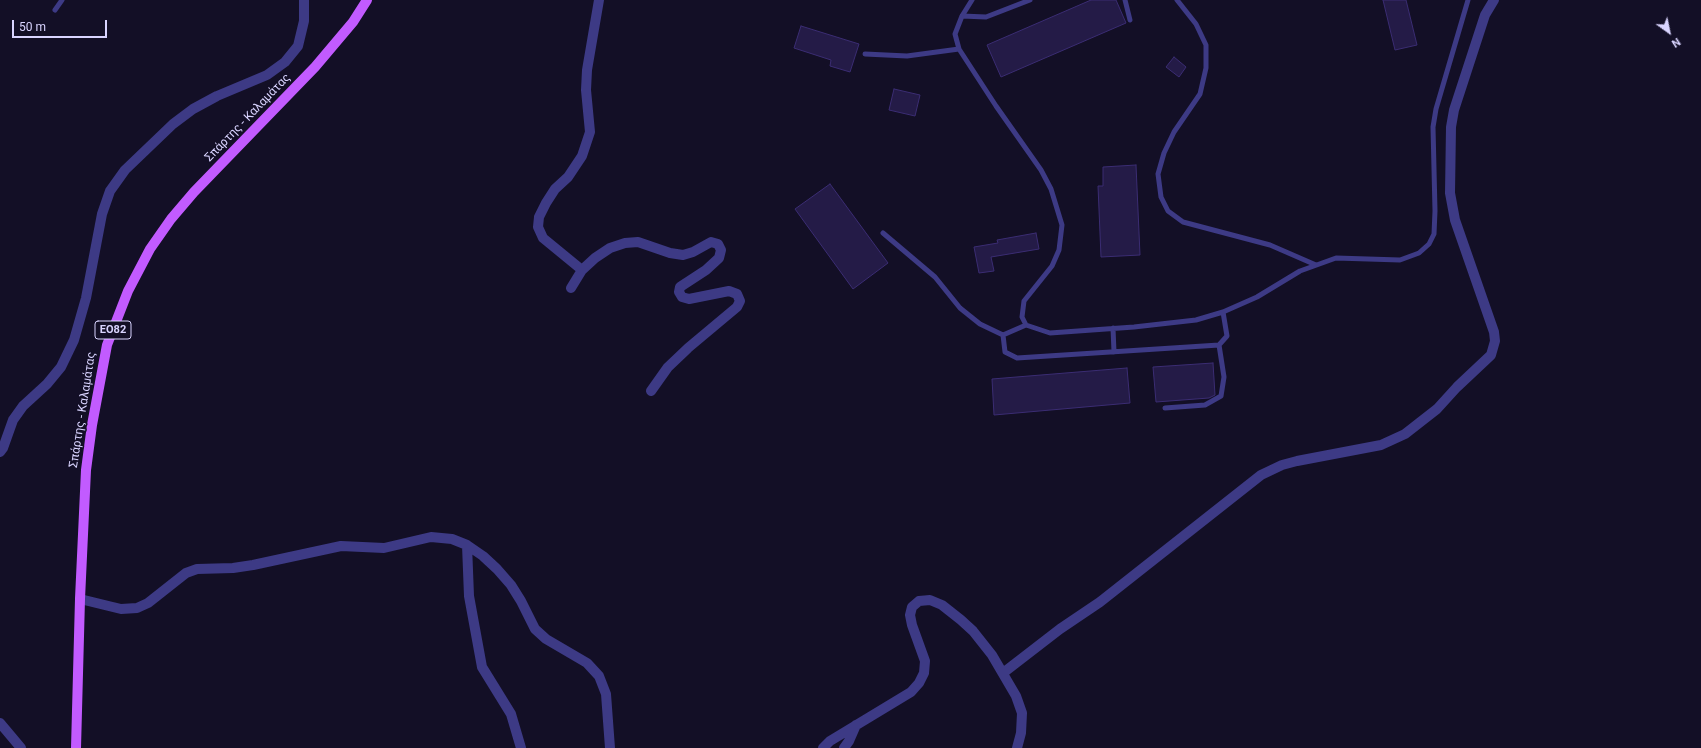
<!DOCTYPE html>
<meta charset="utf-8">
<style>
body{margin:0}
#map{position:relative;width:1701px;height:748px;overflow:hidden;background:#130f26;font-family:Roboto,sans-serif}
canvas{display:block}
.north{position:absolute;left:1649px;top:12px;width:40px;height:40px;-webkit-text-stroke:3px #130f26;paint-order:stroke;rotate:147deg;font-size:11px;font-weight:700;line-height:16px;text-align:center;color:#d9d4ff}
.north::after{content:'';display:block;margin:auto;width:14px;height:18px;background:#d9d4ff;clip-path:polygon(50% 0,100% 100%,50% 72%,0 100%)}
.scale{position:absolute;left:12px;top:20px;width:95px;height:18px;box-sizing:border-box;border:2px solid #d9d4ff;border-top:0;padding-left:5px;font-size:12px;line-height:14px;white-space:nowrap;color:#d9d4ff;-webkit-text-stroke:3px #130f26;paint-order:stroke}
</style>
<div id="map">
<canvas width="1701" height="748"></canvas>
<div class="north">N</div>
<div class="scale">50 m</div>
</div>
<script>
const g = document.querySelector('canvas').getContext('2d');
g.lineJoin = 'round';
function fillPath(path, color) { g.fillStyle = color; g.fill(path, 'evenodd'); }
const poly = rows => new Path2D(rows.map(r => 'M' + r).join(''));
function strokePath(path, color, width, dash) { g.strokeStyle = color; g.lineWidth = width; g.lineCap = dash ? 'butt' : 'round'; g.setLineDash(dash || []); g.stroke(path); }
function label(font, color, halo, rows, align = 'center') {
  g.font = font + ' Roboto,sans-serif'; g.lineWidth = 3; g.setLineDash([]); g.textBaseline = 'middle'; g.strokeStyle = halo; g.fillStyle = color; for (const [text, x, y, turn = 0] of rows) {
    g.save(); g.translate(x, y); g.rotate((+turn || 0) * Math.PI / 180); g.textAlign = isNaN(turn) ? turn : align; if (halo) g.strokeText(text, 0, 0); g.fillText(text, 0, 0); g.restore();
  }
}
const building = poly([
 [1091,0,1116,0,1126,23,1001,77,987,45,1091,0],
 [1383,0,1406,0,1417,45,1395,50,1383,0],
 [801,26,859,44,850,72,830,66,831,60,794,48,801,26],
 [1174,57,1186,67,1179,77,1166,67,1174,57],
 [894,89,920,95,915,116,889,110,894,89],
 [1136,165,1140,255,1101,257,1098,186,1103,186,1103,167,1136,165],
 [830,184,888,263,853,289,795,209,830,184],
 [1036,233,1039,249,991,257,994,271,979,273,974,247,998,243,997,240,1036,233],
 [1213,363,1215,395,1209,398,1156,402,1153,367,1213,363],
 [1127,368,1130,403,994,415,992,379,1127,368]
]);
fillPath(building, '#241b47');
strokePath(building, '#3b2d73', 1);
strokePath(poly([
 [972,0,962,16,955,34,959,49,996,106,1041,170,1051,189,1062,225,1059,250,1052,266,1024,301,1022,317,1026,325,1050,333,1134,327,1196,320,1223,312,1257,297,1300,271,1336,258,1400,260,1419,253,1429,244,1434,234,1435,211,1433,127,1436,109,1468,0],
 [1125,0,1130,20],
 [1177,0,1196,24,1206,45,1206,68,1200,94,1174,132,1164,153,1158,174,1161,197,1168,211,1183,222,1270,245,1316,265],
 [55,10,62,0],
 [962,16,986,17,1030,0],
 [865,54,907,56,959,49],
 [883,233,935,277,960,308,980,324,1003,335,1005,352,1017,358,1219,345,1227,336,1223,312],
 [1113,328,1114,352],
 [1003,335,1026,325],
 [1165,408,1205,405,1221,396,1224,377,1219,345]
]), '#3d3a85', 5);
strokePath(poly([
 [599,0,587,70,586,90,590,132,582,156,568,177,555,189,546,203,539,217,538,227,543,238,582,270,595,258,610,248,625,243,638,242,670,253,683,255,693,252,711,242,718,244,721,250,719,258,706,270,680,287,679,292,682,297,689,299,729,291,737,294,740,301,737,307,688,348,668,367,651,391],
 [571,288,582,270],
 [0,452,3,448,13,420,23,406,47,384,61,367,74,340,86,298,102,214,110,191,125,170,173,124,193,109,217,96,267,75,285,62,298,46,304,21,304,0],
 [467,545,469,596,482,667,511,714,521,748],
 [80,599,121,609,137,608,148,603,186,573,197,569,233,568,253,565,341,546,384,548,431,537,452,539,467,545,483,556,497,569,511,585,521,601,535,629,546,639,587,663,599,676,606,694,610,748],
 [1003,673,1060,629,1100,602,1261,475,1282,465,1297,461,1381,445,1405,434,1437,409,1457,387,1491,355,1495,341,1494,332,1455,220,1450,193,1451,127,1454,110,1485,15,1494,0],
 [0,723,21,748],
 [823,748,830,741,911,692,919,683,924,673,925,661,912,625,910,615,912,607,919,601,930,600,942,605,961,620,973,631,992,655,1016,696,1022,713,1021,733,1017,748],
 [844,748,849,741,856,725]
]), '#3d3a85', 10);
strokePath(poly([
 [76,748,80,599,86,470,92,425,107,345,128,291,150,249,171,219,194,192,315,67,353,22,367,0]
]), '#c25bff', 10);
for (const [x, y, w] of [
 [113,330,36]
]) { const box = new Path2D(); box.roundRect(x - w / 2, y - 9, w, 18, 3); g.fillStyle = '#130f26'; g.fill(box); strokePath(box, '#d9d4ff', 1); }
label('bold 11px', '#d9d4ff', null, [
 ["ΕΟ82",113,330]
]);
label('12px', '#d9d4ff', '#130f26', [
 ["Σπάρτης - Καλαμάτας",248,118,-46],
 ["Σπάρτης - Καλαμάτας",83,410,-81]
]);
</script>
